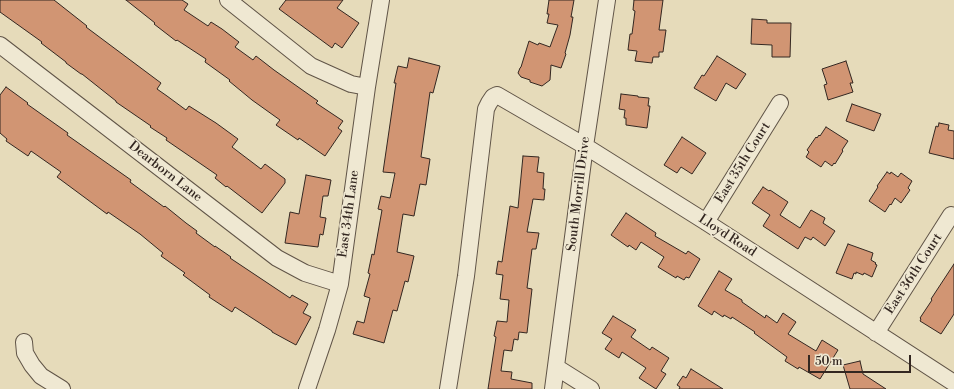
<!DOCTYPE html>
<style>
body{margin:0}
#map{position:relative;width:954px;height:389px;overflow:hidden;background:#e6dbba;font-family:"Libre Bodoni",serif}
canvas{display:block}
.scale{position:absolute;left:808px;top:355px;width:103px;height:18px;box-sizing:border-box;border:2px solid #332721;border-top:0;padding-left:5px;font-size:12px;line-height:14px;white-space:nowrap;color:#332721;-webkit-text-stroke:3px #efe8d2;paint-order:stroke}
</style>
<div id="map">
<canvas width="954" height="389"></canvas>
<div class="scale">50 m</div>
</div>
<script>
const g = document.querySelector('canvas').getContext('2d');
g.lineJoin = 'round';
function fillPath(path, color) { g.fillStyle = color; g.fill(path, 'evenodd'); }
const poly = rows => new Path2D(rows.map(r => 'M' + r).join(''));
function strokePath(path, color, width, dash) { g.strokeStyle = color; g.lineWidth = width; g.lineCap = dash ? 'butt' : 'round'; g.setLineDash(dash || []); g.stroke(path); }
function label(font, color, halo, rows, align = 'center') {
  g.font = font + ' "Libre Bodoni",serif'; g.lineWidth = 3.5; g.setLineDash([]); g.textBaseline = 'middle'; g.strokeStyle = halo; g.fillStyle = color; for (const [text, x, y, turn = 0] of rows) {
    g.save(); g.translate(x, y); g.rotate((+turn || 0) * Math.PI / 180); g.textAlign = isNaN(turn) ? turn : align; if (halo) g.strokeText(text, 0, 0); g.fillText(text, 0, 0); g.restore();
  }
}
const building = poly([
 [0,0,54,0,87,26,86,27,161,83,157,89,167,96,186,110,189,106,216,123,238,139,232,147,261,169,265,164,285,179,285,183,262,213,227,186,226,187,215,178,217,175,166,140,167,138,150,127,151,126,116,102,116,101,82,74,81,74,66,63,66,62,41,43,42,42,0,12,0,0],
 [126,0,182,0,188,4,184,10,208,26,211,22,222,29,239,42,235,47,253,60,256,56,274,70,318,101,316,103,343,121,338,128,342,131,325,156,299,138,298,140,276,125,280,120,252,100,229,81,230,80,205,62,206,59,177,40,176,41,154,24,155,23,126,0],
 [286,0,343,0,337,8,359,23,342,48,335,43,332,48,279,9,286,0],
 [549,0,574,0,571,17,573,17,570,35,565,53,566,54,561,68,551,65,550,80,542,86,530,82,530,80,521,77,518,73,520,68,521,67,529,41,538,45,539,43,550,47,558,25,547,23,549,14,547,14,549,0],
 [634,0,663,0,659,30,666,30,663,52,659,52,659,57,653,57,652,63,635,61,637,51,628,50,630,34,632,34,635,11,633,10,634,0],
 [752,19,767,20,767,23,791,23,790,57,772,57,772,45,751,44,752,19],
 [717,56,746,74,736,89,726,83,716,101,694,88,702,75,704,76,717,56],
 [409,58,440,66,433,93,430,92,421,157,430,159,426,185,420,184,414,216,403,214,397,252,414,256,408,282,405,281,397,311,393,310,384,343,353,334,357,321,364,323,370,298,364,296,370,274,368,273,372,254,374,255,382,210,378,209,381,196,390,198,395,173,383,172,396,83,394,83,398,66,407,68,409,58],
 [846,61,853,83,850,83,853,92,828,100,824,85,827,84,822,69,846,61],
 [6,87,28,103,27,104,68,133,67,135,131,180,130,182,164,207,165,206,186,223,197,231,196,233,215,247,215,246,231,257,230,258,290,298,292,295,308,304,303,313,311,317,296,345,272,332,272,331,235,307,232,312,209,297,210,295,183,275,185,273,161,256,163,253,140,234,108,212,107,214,57,177,61,172,31,151,28,156,6,141,7,139,0,133,0,95,6,87],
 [621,94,638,96,638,97,649,98,648,106,650,106,647,128,626,125,626,118,624,118,625,110,619,109,621,94],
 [852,104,881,114,874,131,846,121,852,104],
 [939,123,949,125,948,130,954,131,954,159,929,153,936,126,938,127,939,123],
 [826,127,848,141,842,150,843,151,835,164,834,163,832,166,825,161,821,167,806,157,809,152,807,150,816,137,817,138,819,135,820,136,826,127],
 [682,137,706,153,692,174,681,167,677,173,664,165,682,137],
 [523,156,539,157,537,172,544,173,543,189,545,189,544,200,533,199,527,232,539,233,536,249,532,249,527,288,532,289,527,333,519,332,518,340,514,339,512,351,504,350,501,371,512,372,511,379,532,383,532,389,488,389,496,337,494,336,497,321,507,322,509,300,500,299,503,275,496,274,498,261,502,262,510,206,518,208,523,156],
 [887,172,890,174,891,172,898,177,901,173,912,181,908,188,910,190,901,203,895,198,891,205,890,204,885,212,869,201,878,187,877,186,887,172],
 [306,175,331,180,328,196,323,196,320,217,326,218,323,235,320,234,318,247,285,243,290,212,299,214,306,175],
 [763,187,769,191,770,190,788,202,780,215,800,228,811,210,825,218,823,223,835,231,825,246,813,237,811,240,805,237,798,249,763,226,770,215,752,203,763,187],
 [626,213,656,233,655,236,686,254,688,251,700,259,689,278,686,277,684,280,677,276,676,278,658,267,664,257,641,242,636,250,629,245,628,247,611,235,626,213],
 [848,244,873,253,871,260,876,263,875,264,877,265,872,277,864,273,863,275,856,272,856,274,854,273,852,279,836,273,848,244],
 [954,264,954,314,941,334,920,321,921,319,920,318,932,300,931,299,954,264],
 [719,271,732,279,725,290,742,300,742,302,765,318,766,315,777,323,783,313,796,322,788,334,816,351,822,340,838,350,820,379,799,367,798,369,785,361,787,357,754,333,755,332,732,317,731,319,724,315,723,317,714,311,712,315,698,306,719,271],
 [613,316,636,330,631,337,650,350,652,347,669,358,661,371,666,374,656,389,639,378,646,368,622,352,619,358,605,349,612,339,602,333,613,316],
 [860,361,863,374,886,389,850,389,843,365,860,361],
 [691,369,723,389,679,389,680,387,677,385,683,376,686,378,691,369]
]);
fillPath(building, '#d19573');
strokePath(building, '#332721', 1);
const minor = poly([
 [228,0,311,66,351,84,367,87],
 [0,45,277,258,305,273,340,284],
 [706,222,780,103],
 [876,333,951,215],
 [24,342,25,353,32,365,41,376,62,389],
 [556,367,591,389],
 [307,389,327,330,340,284,367,87,381,0],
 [448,389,466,276,486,109,489,103,493,97,497,95,585,146,706,222,954,383],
 [553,389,585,146,607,0]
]);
strokePath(minor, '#605447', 18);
strokePath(minor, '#efe8d2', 16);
label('13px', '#332721', '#efe8d2', [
 ["East 35th Court",743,163,-58],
 ["Dearborn Lane",165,172,38],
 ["South Morrill Drive",579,194,-83],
 ["East 34th Lane",349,214,-82],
 ["Lloyd Road",727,236,33],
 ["East 36th Court",914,274,-57]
]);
</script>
